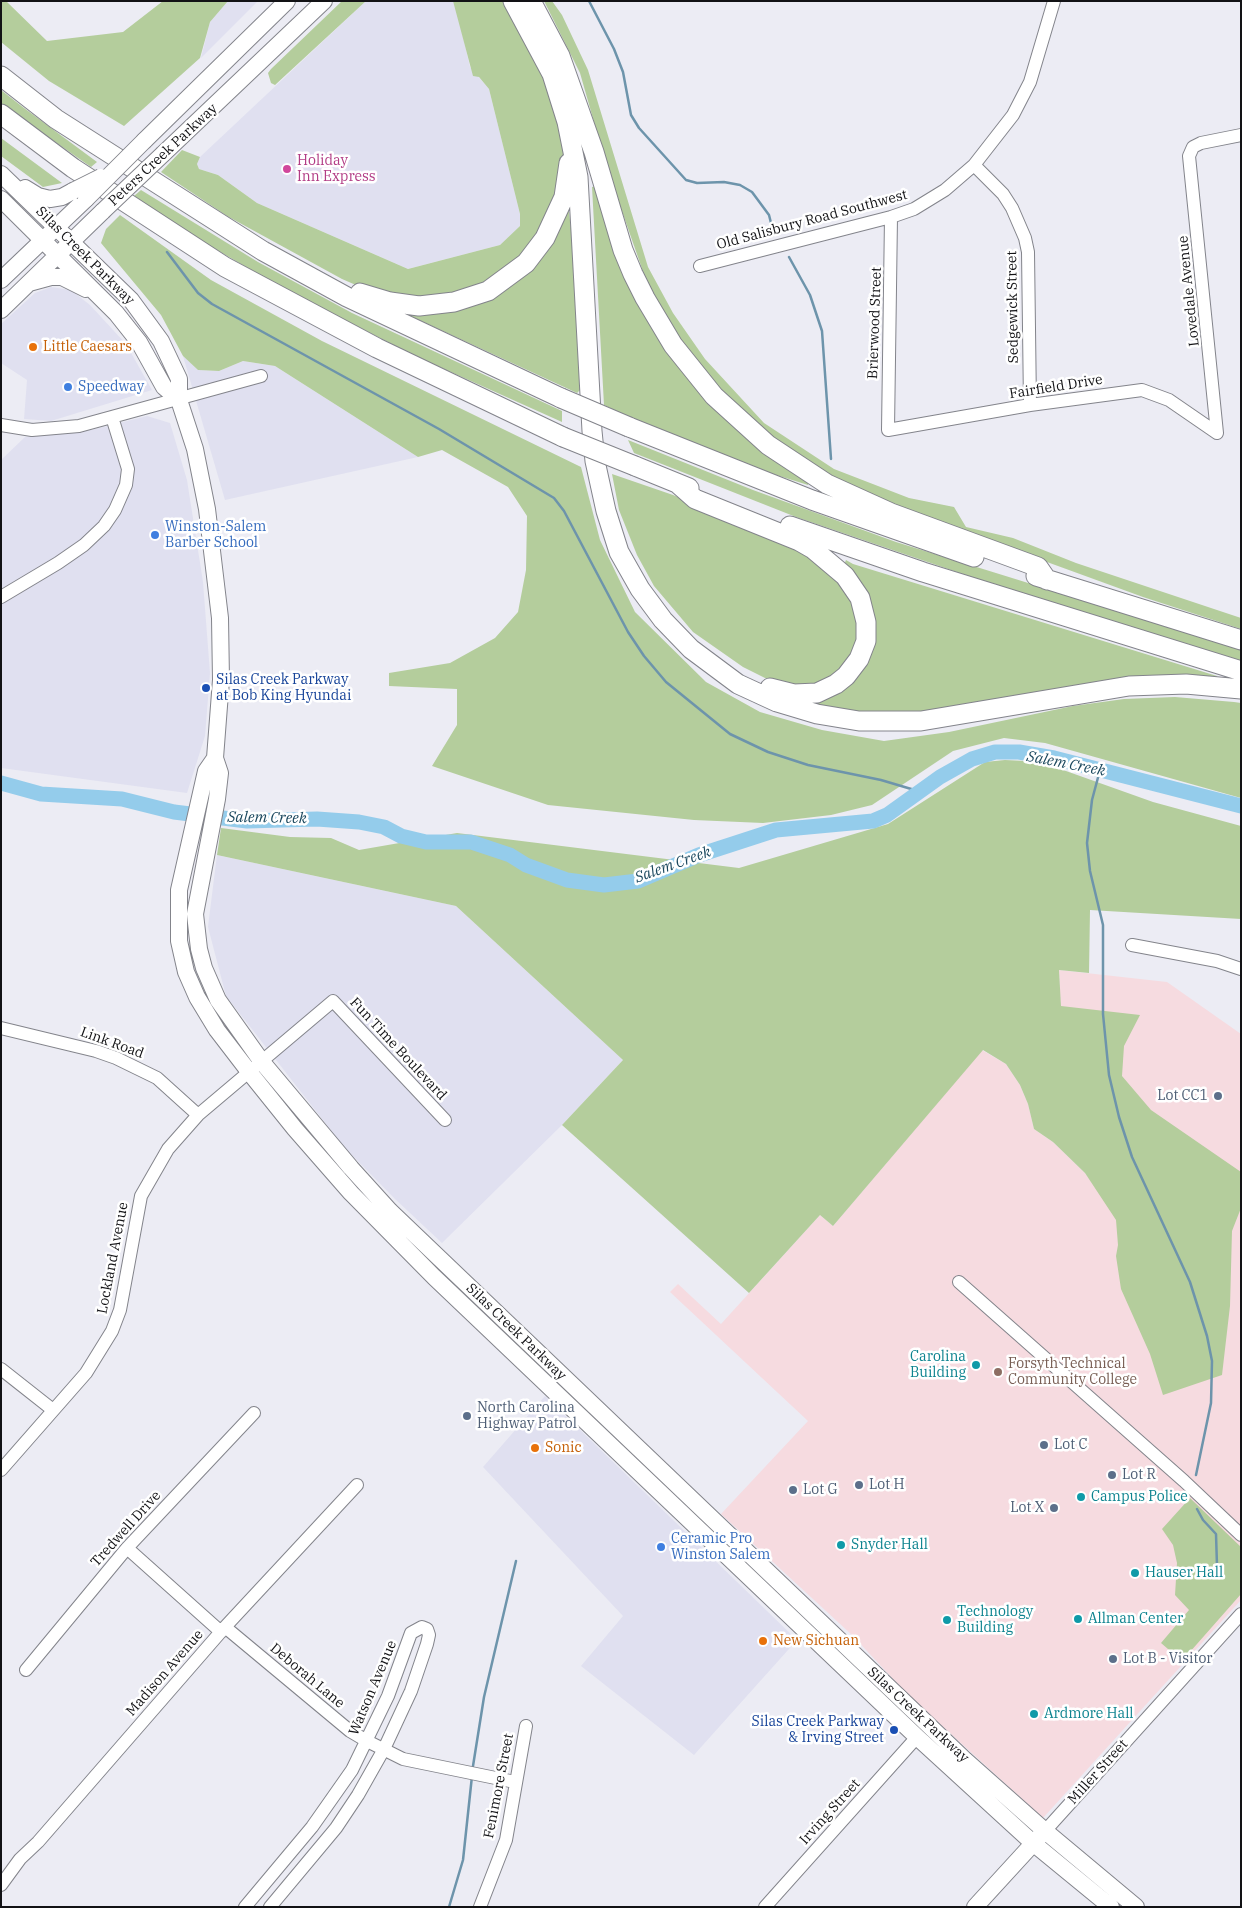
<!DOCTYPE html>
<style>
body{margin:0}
#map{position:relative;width:1242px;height:1908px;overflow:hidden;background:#ececf4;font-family:"IBM Plex Serif",serif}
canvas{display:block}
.frame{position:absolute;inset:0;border:2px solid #121215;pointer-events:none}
</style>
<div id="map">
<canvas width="1242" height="1908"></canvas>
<div class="frame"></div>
</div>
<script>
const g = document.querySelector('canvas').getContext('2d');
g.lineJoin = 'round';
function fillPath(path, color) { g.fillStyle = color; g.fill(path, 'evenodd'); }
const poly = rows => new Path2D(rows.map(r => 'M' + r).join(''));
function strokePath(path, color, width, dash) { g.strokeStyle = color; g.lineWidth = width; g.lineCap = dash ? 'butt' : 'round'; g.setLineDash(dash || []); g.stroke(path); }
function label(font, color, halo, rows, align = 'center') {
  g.font = font + ' "IBM Plex Serif",serif'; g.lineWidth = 5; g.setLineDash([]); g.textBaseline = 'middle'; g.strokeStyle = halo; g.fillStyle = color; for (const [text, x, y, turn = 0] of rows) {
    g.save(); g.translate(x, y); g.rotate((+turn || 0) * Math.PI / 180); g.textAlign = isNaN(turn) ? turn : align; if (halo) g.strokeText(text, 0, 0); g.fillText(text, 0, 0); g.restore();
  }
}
fillPath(poly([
 [228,1,258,1,201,58,210,22],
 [366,1,455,1,470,67,489,89,520,214,520,226,500,245,408,269,257,203,218,175,199,169,197,164,200,157],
 [51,287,71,290,90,305,126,344,152,390,51,421,24,419,27,380,1,363,1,324,35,293],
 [183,356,198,370,219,371,243,361,275,366,418,457,225,500],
 [147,416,170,423,187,480,203,582,210,673,205,736,187,793,1,768,1,460,25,437,91,430],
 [217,855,456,906,623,1060,562,1125,442,1243,395,1199,344,1147,226,996,208,927],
 [545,1396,797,1640,694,1755,581,1666,623,1616,483,1467]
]), '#e0e0f0');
fillPath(poly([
 [1059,970,1167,982,1241,1034,1241,1600,1043,1818,907,1694,853,1636,721,1514,808,1421,670,1292,678,1284,721,1324,820,1215,833,1226,982,1050,1006,1064,1020,1085,1028,1104,1034,1129,1053,1142,1085,1173,1096,1188,1061,1015]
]), '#f6dbe0');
fillPath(poly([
 [1,1,6,1,47,41,123,32,163,1,228,1,210,22,200,58,124,126,49,81,1,42],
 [342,1,366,1,275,85,271,83,268,73,271,69],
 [453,1,504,1,553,98,564,145,562,180,531,249,487,284,429,299,365,289,342,279,227,216,161,172,182,150,200,157,197,164,199,169,218,175,257,203,408,269,500,245,520,226,520,214,489,89,479,77,473,76],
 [544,1,552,1,562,15,588,70,648,267,673,313,705,359,764,423,834,469,909,498,954,507,966,527,1013,538,1076,563,1241,618,1241,629,1143,597,918,515,837,481,775,440,717,387,680,339,647,283,608,171,580,73],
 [1,90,24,108,97,162,91,167,1,104],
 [1,138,62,183,43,187,1,156],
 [596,186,649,320,809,480,808,485,773,474,629,417,604,405,592,187],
 [141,190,258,262,352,313,562,411,562,422,413,355,277,285,181,229,134,196],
 [564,212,569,212,578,287,582,388,577,393,404,313,486,296],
 [120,215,211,280,322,341,581,467,600,540,635,612,706,682,760,712,822,730,884,741,949,732,1073,706,1124,699,1175,697,1234,702,1241,703,1241,798,1045,743,1004,738,953,751,872,805,831,815,763,823,694,820,548,805,432,766,457,725,457,689,389,686,389,673,450,663,495,638,518,612,526,570,527,516,508,487,442,450,418,457,275,366,243,361,219,371,198,370,183,356,161,315,101,243,106,229],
 [628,440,753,490,896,542,1241,649,1241,661,1033,598,796,517,634,453],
 [612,474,673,495,792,543,816,556,856,600,859,644,836,677,800,689,769,680,743,667,693,632,654,586,637,555,619,510],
 [846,560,853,564,1217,676,1215,681,890,717,805,704,868,648,844,565],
 [1005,760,1025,761,1066,771,1153,802,1241,826,1241,919,1090,910,1089,973,1059,970,1061,1006,1140,1015,1124,1046,1122,1076,1151,1110,1241,1172,1241,1208,1232,1231,1230,1306,1222,1375,1163,1395,1150,1354,1121,1289,1116,1256,1118,1245,1116,1220,1085,1173,1053,1142,1034,1129,1028,1104,1020,1085,1006,1064,983,1050,833,1226,820,1215,749,1293,562,1125,623,1060,456,906,217,855,221,828,290,837,331,838,359,850,457,833,739,868,888,824,985,762],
 [1190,1498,1241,1547,1241,1594,1182,1661,1161,1643,1189,1610,1175,1595,1177,1563,1173,1545,1162,1529]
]), '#b4cd9c');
strokePath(poly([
 [589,1,614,49,623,72,631,115,639,128,686,180,697,183,724,182,740,185,752,192,769,215,774,235],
 [167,252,198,293,212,304,439,429,554,498,564,511,628,632,644,656,666,682,730,734,768,752,808,765,881,780,918,791],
 [789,257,810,295,822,331,831,459],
 [1100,770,1092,800,1087,843,1090,871,1103,925,1103,1014,1109,1075,1119,1117,1132,1157,1190,1282,1207,1336,1212,1361,1211,1403,1196,1475],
 [1197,1509,1203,1520,1216,1534,1217,1566],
 [473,1766,484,1697,516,1561],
 [449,1907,463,1860,472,1776]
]), '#6d94ab', 2.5);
strokePath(poly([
 [1,783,41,794,122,799,174,812,247,821,317,819,359,822,384,827,401,836,426,842,471,842,510,855,526,865,567,880,604,885,638,881,699,855,776,830,873,821,887,815,940,777,972,759,995,752,1019,752,1054,758,1241,806]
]), '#94cceb', 15);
const minor = poly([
 [974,165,1003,194,1012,208,1025,238,1028,252,1030,405],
 [891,217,888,430,1030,405,1142,390,1169,400,1217,433],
 [700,266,891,217,914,209,945,190,974,165,1013,115,1030,82,1054,1],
 [1,425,32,430,79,426,261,376],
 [1217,433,1189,156,1193,147,1201,143,1241,135],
 [1,597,58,563,84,545,104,526,115,510,126,485,128,469,112,417],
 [1132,945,1217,961,1241,969],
 [1,1028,96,1051,116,1058,157,1078,198,1115],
 [959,1282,1184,1481,1241,1535],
 [1,1369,53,1410],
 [1,1470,86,1373,112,1331,120,1310,141,1196,168,1149,198,1115,333,1001,445,1120],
 [127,1548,221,1632],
 [225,1627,350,1731,367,1741,403,1759,515,1782],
 [26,1670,127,1548,254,1413],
 [1045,1831,1241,1614],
 [1,1885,20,1859,38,1842,225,1627,357,1485],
 [245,1907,312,1827,352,1770,388,1696,411,1633,422,1627,427,1629,429,1635,427,1644,411,1691,384,1749,358,1795,336,1828,270,1907],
 [480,1907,506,1840,526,1726],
 [765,1907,917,1737]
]);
const major = poly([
 [144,141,287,1],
 [163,154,324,1],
 [1,174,131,300,161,341,179,379,179,400,195,449,207,509,220,618,221,680,215,758,220,773,217,799,195,914,199,949,204,968,218,1000,262,1062,351,1168,390,1211,965,1760,1045,1831,1136,1907],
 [25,188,38,196,50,199,62,197,73,191],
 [1,199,116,313,139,342,164,387,179,400],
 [1,280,86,199],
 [29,283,51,277,62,277,86,289],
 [1,310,103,211],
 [215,758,206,771,179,890,179,941,186,972,197,997,217,1030,250,1073,295,1129,351,1193,434,1277,917,1737,1033,1843,1111,1907],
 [975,1907,1040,1836]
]);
const highway = poly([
 [513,1,552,74,567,122,578,177,592,431,595,461,606,511,619,552,640,589,663,620,691,649,738,684,777,702,817,714,859,721,921,721,1129,686,1186,684,1241,689],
 [531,1,560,56,594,152,623,250,633,274,645,298,673,345,714,396,768,445,827,484,891,513,1038,567,1047,580],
 [560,56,568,88],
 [1,76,56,119,263,251,347,297,561,398],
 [1,114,73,168,225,267,377,348,563,437],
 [360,293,390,302,419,306,454,302,488,291,526,263,545,238,564,197,569,163],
 [629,427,812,500,974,557],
 [635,466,689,488],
 [678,484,695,499,799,541,813,549,845,576,860,598,866,622,866,641,859,659,846,676,836,684,817,693,794,694,770,688],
 [790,526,923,572,1241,671],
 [1036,576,1241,640]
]);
strokePath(minor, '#83848b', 14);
strokePath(major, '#83848b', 18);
strokePath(highway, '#83848b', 21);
strokePath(minor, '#fff', 12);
strokePath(major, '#fff', 16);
strokePath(highway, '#fff', 19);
const majorBridge = poly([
 [73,191,101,177],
 [86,199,144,141],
 [103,211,163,154]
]);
const highwayBridge = poly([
 [561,398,629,427],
 [563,437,635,466]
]);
strokePath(majorBridge, '#83848b', 18, []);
strokePath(highwayBridge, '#83848b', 21, []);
strokePath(majorBridge, '#fff', 16);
strokePath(highwayBridge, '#fff', 19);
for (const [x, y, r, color] of [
 [287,169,5,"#d1479c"],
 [33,347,5,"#e8710a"],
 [68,387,5,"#3f7fe0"],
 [155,535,5,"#3f7fe0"],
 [206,688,5,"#1a4fb4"],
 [1218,1096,5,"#5c6f8a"],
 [976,1365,5,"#0f9aa8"],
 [998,1372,5,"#8d6e63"],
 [467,1416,5,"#5c6f8a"],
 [1044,1445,5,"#5c6f8a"],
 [535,1448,5,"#e8710a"],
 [1112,1475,5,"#5c6f8a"],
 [859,1485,5,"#5c6f8a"],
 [793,1490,5,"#5c6f8a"],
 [1081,1497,5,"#0f9aa8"],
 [1054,1508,5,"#5c6f8a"],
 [841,1545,5,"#0f9aa8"],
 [661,1547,5,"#3f7fe0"],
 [1135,1573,5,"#0f9aa8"],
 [1078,1619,5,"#0f9aa8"],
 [947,1620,5,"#0f9aa8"],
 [763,1641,5,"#e8710a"],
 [1113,1659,5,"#5c6f8a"],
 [1034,1714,5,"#0f9aa8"],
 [894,1730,5,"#1a4fb4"]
]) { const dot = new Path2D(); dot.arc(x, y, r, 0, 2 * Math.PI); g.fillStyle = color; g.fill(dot); strokePath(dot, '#fff', 2); }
label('14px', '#121215', '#fff', [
 ["Peters Creek Parkway",163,155,-43],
 ["Old Salisbury Road Southwest",812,220,-15],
 ["Silas Creek Parkway",85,256,45],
 ["Lovedale Avenue",1189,291,-96],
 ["Sedgewick Street",1013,307,-91],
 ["Brierwood Street",875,323,-88],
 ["Fairfield Drive",1056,387,-9],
 ["Link Road",112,1043,20],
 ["Fun Time Boulevard",398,1049,47],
 ["Lockland Avenue",113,1258,-79],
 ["Silas Creek Parkway",516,1332,44],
 ["Tredwell Drive",126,1529,-48],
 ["Madison Avenue",165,1673,-49],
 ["Deborah Lane",307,1676,40],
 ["Watson Avenue",373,1688,-67],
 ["Silas Creek Parkway",918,1715,43],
 ["Miller Street",1098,1772,-48],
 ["Fenimore Street",499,1786,-79],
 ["Irving Street",830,1812,-48]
]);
label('14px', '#b23c85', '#fff', [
 ["Holiday",297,161],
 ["Inn Express",297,177]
], 'left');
label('14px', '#c56008', '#fff', [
 ["Little Caesars",43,347],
 ["Sonic",545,1448],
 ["New Sichuan",773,1641]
], 'left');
label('14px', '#366cbe', '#fff', [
 ["Speedway",78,387],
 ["Winston-Salem",165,527],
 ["Barber School",165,543],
 ["Ceramic Pro",671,1539],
 ["Winston Salem",671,1555]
], 'left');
label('14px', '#164399', '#fff', [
 ["Silas Creek Parkway",216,680],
 ["at Bob King Hyundai",216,696],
 ["Silas Creek Parkway",884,1722,"right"],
 ["& Irving Street",884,1738,"right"]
], 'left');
label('14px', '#4e5e75', '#fff', [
 ["Lot CC1",1208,1096,"right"],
 ["North Carolina",477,1408],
 ["Highway Patrol",477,1424],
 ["Lot C",1054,1445],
 ["Lot R",1122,1475],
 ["Lot H",869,1485],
 ["Lot G",803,1490],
 ["Lot X",1044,1508,"right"],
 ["Lot B - Visitor",1123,1659]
], 'left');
label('14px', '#0d838f', '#fff', [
 ["Carolina",966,1357,"right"],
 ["Building",966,1373,"right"],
 ["Campus Police",1091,1497],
 ["Snyder Hall",851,1545],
 ["Hauser Hall",1145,1573],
 ["Technology",957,1612],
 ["Building",957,1628],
 ["Allman Center",1088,1619],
 ["Ardmore Hall",1044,1714]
], 'left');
label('14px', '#785e54', '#fff', [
 ["Forsyth Technical",1008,1364],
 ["Community College",1008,1380]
], 'left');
label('italic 15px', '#1a475d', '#fff', [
 ["Salem Creek",1066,764,11],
 ["Salem Creek",267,818,1],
 ["Salem Creek",673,865,-20]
]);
</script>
